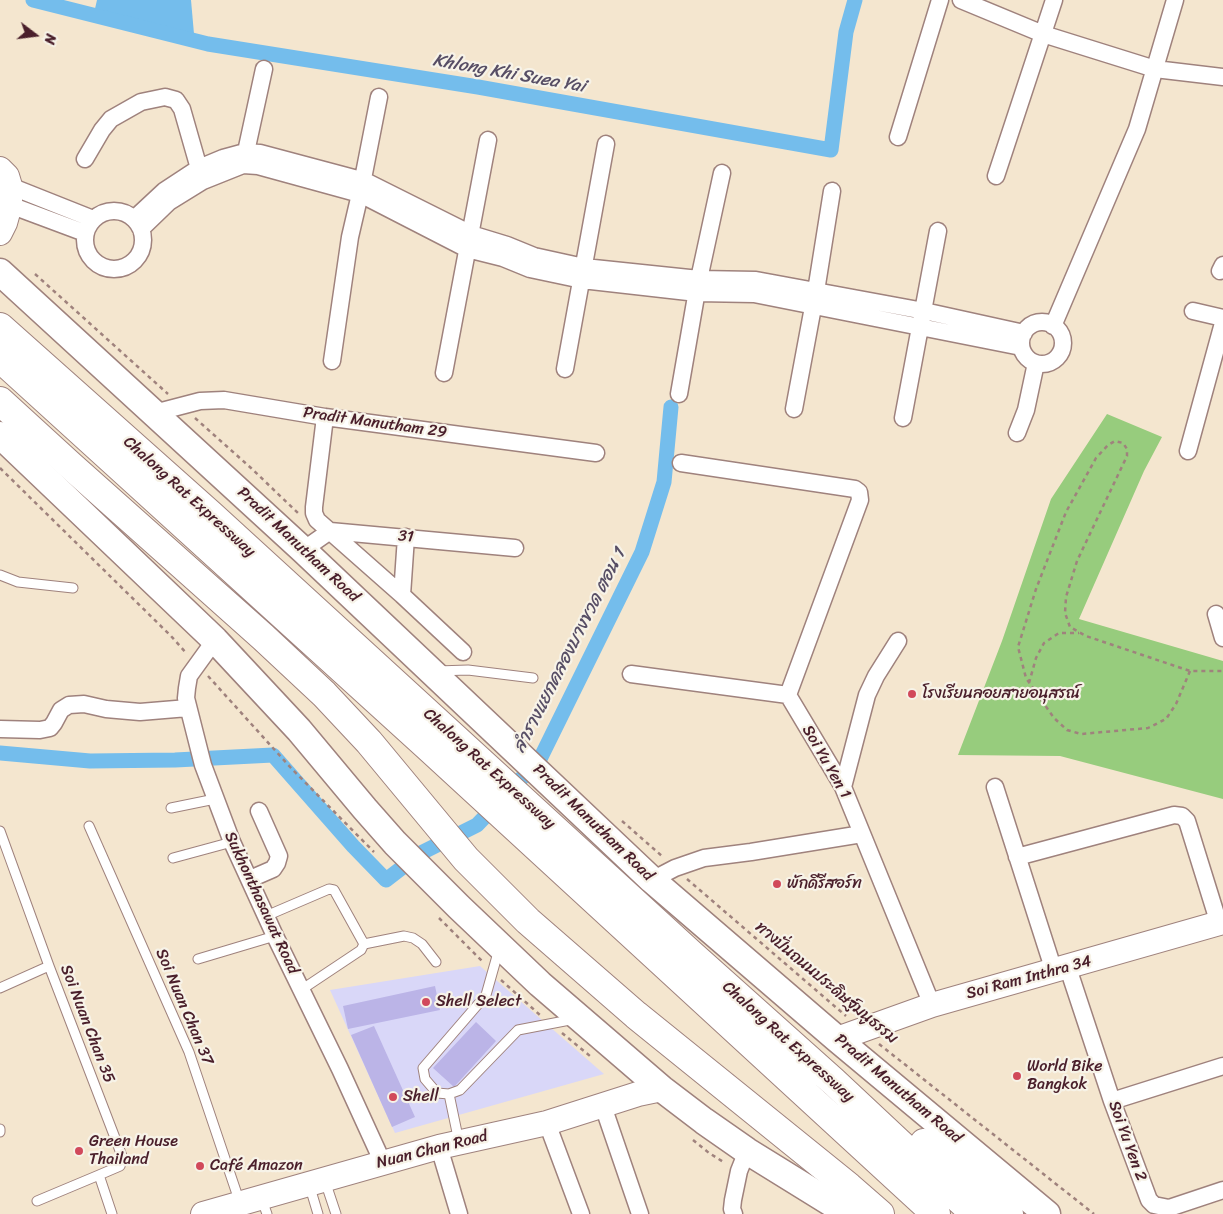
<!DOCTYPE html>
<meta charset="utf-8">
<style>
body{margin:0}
#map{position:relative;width:1223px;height:1214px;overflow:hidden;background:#f4e6cf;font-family:Sriracha,sans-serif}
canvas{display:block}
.north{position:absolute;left:10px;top:10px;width:50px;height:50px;-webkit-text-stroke:4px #f7f3e8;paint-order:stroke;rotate:105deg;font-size:14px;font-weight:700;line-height:20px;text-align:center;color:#4a1f2b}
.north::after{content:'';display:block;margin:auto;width:18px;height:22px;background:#4a1f2b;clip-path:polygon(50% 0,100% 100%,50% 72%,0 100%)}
</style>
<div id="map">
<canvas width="1223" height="1214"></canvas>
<div class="north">N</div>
</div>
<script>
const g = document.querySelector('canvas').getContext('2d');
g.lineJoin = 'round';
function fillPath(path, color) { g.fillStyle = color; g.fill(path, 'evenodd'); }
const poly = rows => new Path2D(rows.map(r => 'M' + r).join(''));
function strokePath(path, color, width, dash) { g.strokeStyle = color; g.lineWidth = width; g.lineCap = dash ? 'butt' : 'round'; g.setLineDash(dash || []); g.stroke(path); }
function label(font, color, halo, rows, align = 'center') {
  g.font = font + ' Sriracha,"Playpen Sans Thai",sans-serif'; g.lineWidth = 4.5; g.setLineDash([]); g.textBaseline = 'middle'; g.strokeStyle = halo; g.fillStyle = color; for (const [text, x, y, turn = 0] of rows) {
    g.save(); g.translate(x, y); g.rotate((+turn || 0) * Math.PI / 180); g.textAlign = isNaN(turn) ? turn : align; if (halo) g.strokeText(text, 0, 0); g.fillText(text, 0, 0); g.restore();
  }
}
fillPath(poly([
 [480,966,604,1074,395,1133,330,990]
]), '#d9d7f8');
fillPath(poly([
 [1107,414,1162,437,1144,471,1079,619,1223,661,1223,799,1060,756,958,755,1002,641,1051,499]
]), '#97cc7d');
fillPath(poly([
 [97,0,191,0,194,34,94,13]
]), '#74bdec');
strokePath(poly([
 [33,0,208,44,478,87,831,150,846,32,855,0],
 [0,753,90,761,175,760,273,755,353,846,386,880,421,853,477,825,540,759,642,552,664,482,671,407]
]), '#74bdec', 15);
fillPath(poly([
 [435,986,440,1010,348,1029,343,1006],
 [476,1022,496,1041,454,1087,433,1068],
 [374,1026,415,1117,392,1127,351,1035]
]), '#bbb4e7');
const lane = poly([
 [0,575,18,582,73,588],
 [437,671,468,670,533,678],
 [171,808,215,799],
 [89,826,189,1052,240,1203],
 [0,831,49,966,122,1156,122,1161,120,1166,99,1175,112,1214],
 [173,858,232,842],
 [266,916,329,889,334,890,364,944,361,950,301,990],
 [364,944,404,936,413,938,422,944,436,962],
 [499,949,486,995,423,1068,425,1079,437,1093,449,1094,460,1090,518,1030,575,1019],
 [198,959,275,936],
 [0,988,49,966],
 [449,1094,459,1142],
 [0,1129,0,1132],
 [325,1181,336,1214],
 [309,1184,318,1214],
 [261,1197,267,1214],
 [37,1201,99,1175]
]);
const street = poly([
 [961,0,1043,34,1155,69,1223,77],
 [898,137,940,0],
 [85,159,102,130,111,119,141,102,165,97,176,100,182,109,202,179],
 [244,161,264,69],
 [996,176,1054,0],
 [10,186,93,219],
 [10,205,85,233],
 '85 240a29 29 0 1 1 58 0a29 29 0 1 1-58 0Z',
 [135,218,164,191,199,168,223,158,245,152,260,153,365,181,471,234,507,245,534,256,584,267,699,279,756,280,924,311,1024,333],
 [141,229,169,202,203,181,243,165,258,166,360,194,467,249,503,258,530,269,582,280,697,293,754,294,1021,347],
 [1220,271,1223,265],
 [1193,311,1223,318],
 '1021 343a21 21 0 1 1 42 0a21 21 0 1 1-42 0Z',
 [1053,326,1137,129,1175,0],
 [332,361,350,237,360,194,379,97],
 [565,369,606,144],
 [444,373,488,140],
 [679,394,699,279,722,173],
 [794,409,816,291,832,191],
 [154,413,200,401,224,400,325,417,596,453],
 [325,417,314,507,314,513,317,520,402,595,463,652],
 [903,418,938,231],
 [1017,433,1026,410,1036,363],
 [1188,451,1223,323],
 [681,463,855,489,859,492,860,500,788,695],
 [303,550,330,531,515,548],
 [402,595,406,537],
 [1216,614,1223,638],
 [215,640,189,676,187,688,186,698,203,765,232,842,275,936,340,1069,383,1163],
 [631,674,788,695,843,787,932,1005],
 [0,729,40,730,50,728,54,723,61,710,69,705,84,704,106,709,140,712,188,708],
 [843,787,867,695,876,676,898,641],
 [995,787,1054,971],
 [1017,857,1174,815,1182,816,1187,821,1219,924],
 [250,879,273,869,277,863,279,856,259,811],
 [652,880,675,868,704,858,751,852,862,834],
 [1068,968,1112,1101,1149,1200,1154,1205,1169,1208,1223,1190],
 [1112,1101,1223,1066],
 [603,1106,640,1214],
 [547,1123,581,1214],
 [439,1147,459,1214],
 [734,1214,732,1209,733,1200,739,1171,747,1151]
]);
const secondary = poly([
 [0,169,7,176,10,186,10,205,5,223,0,233],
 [837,1039,932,1005,1223,922],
 [203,1214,439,1147,547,1123,638,1094,662,1089]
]);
const primary = poly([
 [0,272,303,550,652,880,837,1039,1047,1214],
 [0,435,215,640,299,730,365,809,395,843,459,907,540,984,662,1089,704,1121,747,1151,849,1214]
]);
const highway = poly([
 [0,327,211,515,691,954,834,1082,975,1214],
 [0,358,429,748,936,1214],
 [0,401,70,465,263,637,324,694,369,742,466,859,528,921,636,1015,849,1187,880,1214],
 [924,1143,1009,1214]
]);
strokePath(lane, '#9f827d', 11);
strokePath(street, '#9f827d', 19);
strokePath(secondary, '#9f827d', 26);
strokePath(primary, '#9f827d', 29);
strokePath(highway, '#9f827d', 30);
strokePath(poly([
 [35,274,168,394],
 [195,418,251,468,299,514],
 [0,468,171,636,187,654],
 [1190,671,1176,704,1166,719,1148,728,1081,734,1067,730,1054,718,1026,678,1018,647,1036,589,1066,512,1096,458,1108,445,1115,441,1123,443,1127,449,1127,456,1077,561,1066,597,1065,613,1070,627,1086,636,1190,671,1223,671],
 [208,676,291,768,374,852],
 [1029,683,1036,658,1044,643,1059,633,1079,633],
 [622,821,663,857],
 [687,879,846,1016],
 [439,918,483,962],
 [501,980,540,1015],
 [562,1033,590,1056],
 [879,1044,1094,1214],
 [693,1140,709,1153,725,1163]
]), '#9f827d', 2.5, [4, 4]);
strokePath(lane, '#fff', 9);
strokePath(street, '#fff', 16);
strokePath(secondary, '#fff', 24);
strokePath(primary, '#fff', 26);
strokePath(highway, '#fff', 28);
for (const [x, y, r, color] of [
 [912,694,5,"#d1495b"],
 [777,884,5,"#d1495b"],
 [426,1002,5,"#d1495b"],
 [1017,1076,5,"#d1495b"],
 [393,1097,5,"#d1495b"],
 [79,1151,5,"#d1495b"],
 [200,1166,5,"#d1495b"]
]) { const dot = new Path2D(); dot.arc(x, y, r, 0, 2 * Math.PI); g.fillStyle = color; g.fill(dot); strokePath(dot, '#f7f3e8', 2); }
label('16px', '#4a1f2b', '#f7f3e8', [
 ["Pradit Manutham 29",375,423,8],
 ["Chalong Rat Expressway",189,497,42],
 ["31",406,537,5],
 ["Pradit Manutham Road",298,545,43],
 ["Soi Yu Yen 1",826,762,60],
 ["Chalong Rat Expressway",489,769,42],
 ["Pradit Manutham Road",593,823,44],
 ["Sukhonthasawat Road",261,903,65],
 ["Soi Ram Inthra 34",1029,978,-15],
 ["ทางปั่นถนนประดิษฐ์มนูธรรม",826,983,40],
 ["Soi Nuan Chan 37",184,1007,67],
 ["Soi Nuan Chan 35",87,1024,69],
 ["Chalong Rat Expressway",788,1042,42],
 ["Pradit Manutham Road",898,1089,40],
 ["Soi Yu Yen 2",1127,1141,70],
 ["Nuan Chan Road",432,1150,-14]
]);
label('16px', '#4a1f2b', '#f7f3e8', [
 ["โรงเรียนลอยสายอนุสรณ์",922,694],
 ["พักดีรีสอร์ท",787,884],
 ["Shell Select",436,1002],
 ["World Bike",1027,1067],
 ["Bangkok",1027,1085],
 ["Shell",403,1097],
 ["Green House",89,1142],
 ["Thailand",89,1160],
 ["Café Amazon",210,1166]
], 'left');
label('italic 18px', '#574e65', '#f7f3e8', [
 ["Khlong Khi Suea Yai",509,74,10],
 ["ลำรางแยกคลองบางขวด ตอน 1",570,651,-63]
]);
</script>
